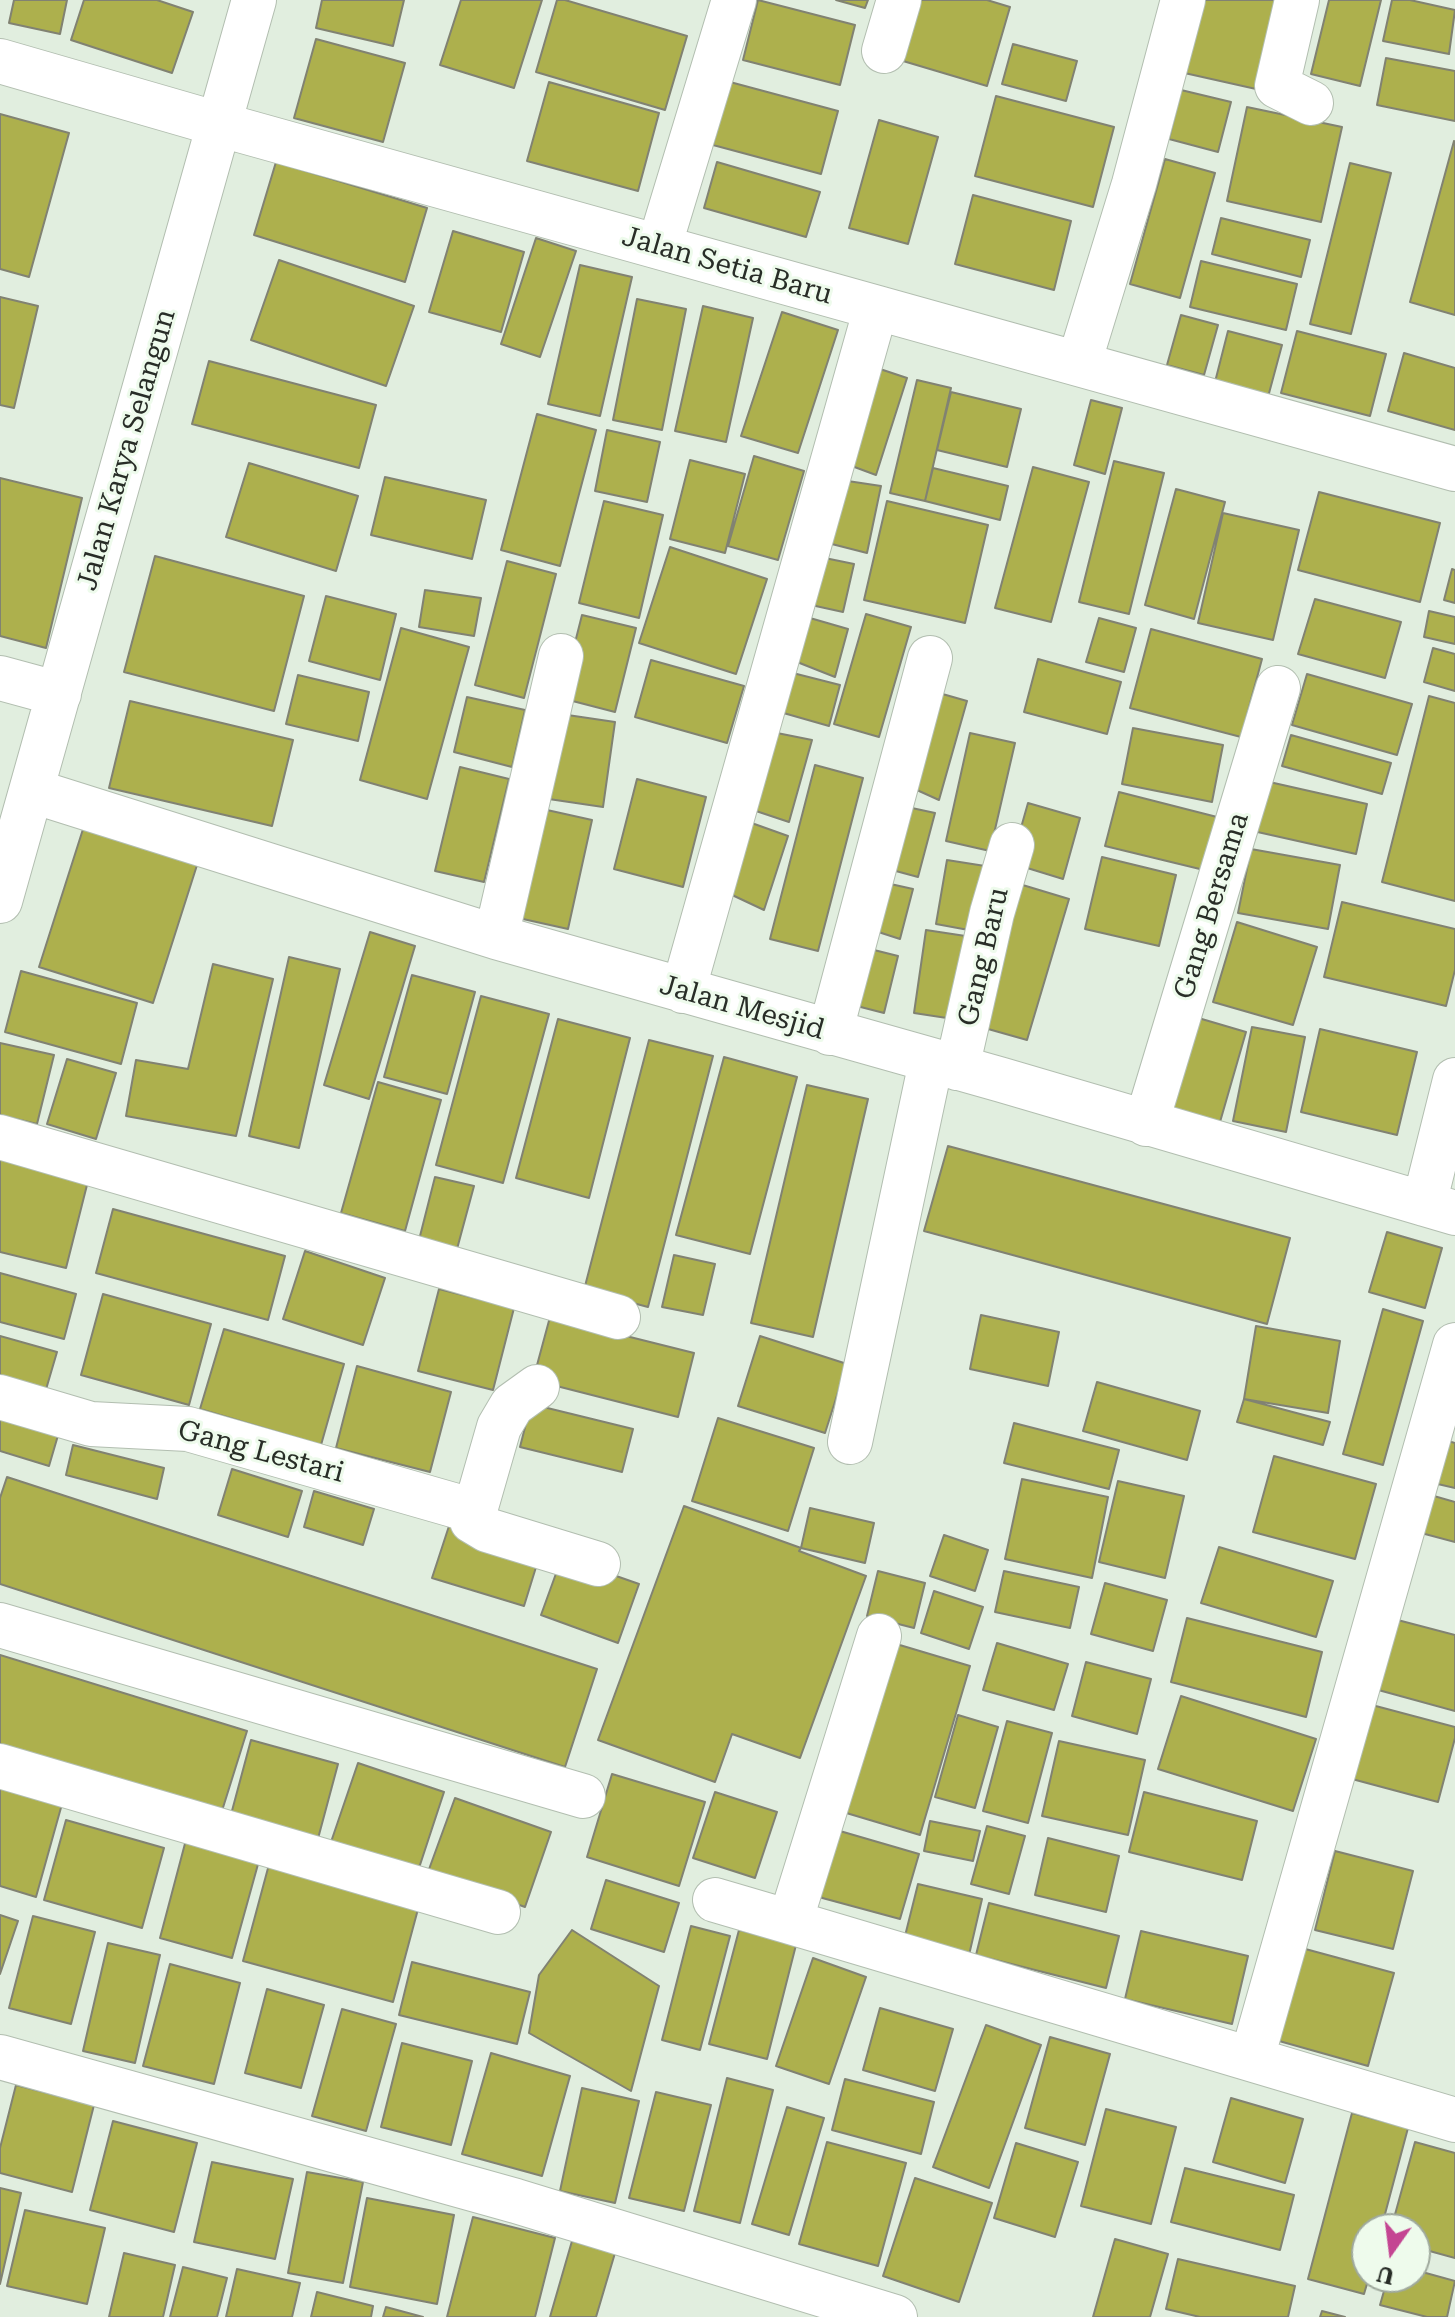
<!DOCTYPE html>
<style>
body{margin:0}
#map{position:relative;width:1455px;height:2317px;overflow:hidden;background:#e1eedf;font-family:"Roboto Serif",serif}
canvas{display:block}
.north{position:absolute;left:1351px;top:2213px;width:80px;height:80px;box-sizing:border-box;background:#eefbec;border:2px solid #9fa99d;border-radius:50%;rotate:194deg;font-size:22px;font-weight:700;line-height:32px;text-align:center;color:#282d27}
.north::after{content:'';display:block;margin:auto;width:28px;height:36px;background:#c44592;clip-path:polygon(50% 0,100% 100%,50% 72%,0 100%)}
</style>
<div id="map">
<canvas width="1455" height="2317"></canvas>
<div class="north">U</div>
</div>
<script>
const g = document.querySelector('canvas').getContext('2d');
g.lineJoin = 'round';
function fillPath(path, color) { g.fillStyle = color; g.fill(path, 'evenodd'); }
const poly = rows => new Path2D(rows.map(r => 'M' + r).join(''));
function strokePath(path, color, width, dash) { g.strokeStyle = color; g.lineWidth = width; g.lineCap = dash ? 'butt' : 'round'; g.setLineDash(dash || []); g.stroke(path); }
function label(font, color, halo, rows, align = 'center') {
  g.font = font + ' "Roboto Serif",serif'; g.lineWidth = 6; g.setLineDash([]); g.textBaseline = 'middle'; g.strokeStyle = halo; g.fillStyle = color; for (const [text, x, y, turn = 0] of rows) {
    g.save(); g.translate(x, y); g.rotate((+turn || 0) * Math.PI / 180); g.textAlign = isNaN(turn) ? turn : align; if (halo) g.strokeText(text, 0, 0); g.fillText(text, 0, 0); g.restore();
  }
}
const building = poly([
 [14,0,67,0,60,34,9,23,14,0],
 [84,0,157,0,193,12,172,73,71,40,84,0],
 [322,0,404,0,393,46,316,28,322,0],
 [461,0,542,0,514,88,440,65,461,0],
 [557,0,565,0,687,36,665,110,536,72,557,0],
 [758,0,855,25,840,85,743,60,758,0],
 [836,0,868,0,865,8,836,0],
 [910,0,987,0,1010,7,987,86,893,58,910,0],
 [1197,0,1286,0,1265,91,1180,72,1197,0],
 [1329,0,1381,0,1360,86,1311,74,1329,0],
 [1392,0,1410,0,1455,10,1449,54,1383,41,1392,0],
 [316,39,405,63,383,142,294,118,316,39],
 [1013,44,1077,61,1066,101,1002,84,1013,44],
 [1386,58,1455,71,1455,121,1377,105,1386,58],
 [549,82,659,113,638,191,527,161,549,82],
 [730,82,838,111,821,174,713,145,730,82],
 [1181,90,1231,102,1218,152,1169,139,1181,90],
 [996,96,1114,127,1093,207,975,176,996,96],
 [1247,107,1342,127,1321,222,1227,201,1247,107],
 [0,114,69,133,29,277,0,269,0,114],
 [879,120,938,137,908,244,849,228,879,120],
 [1454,141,1455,142,1455,315,1410,302,1454,141],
 [1165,159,1215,173,1180,298,1130,284,1165,159],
 [276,162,427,208,405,282,254,235,276,162],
 [717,162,820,192,806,237,704,208,717,162],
 [1350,163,1391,173,1351,334,1310,324,1350,163],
 [973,195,1071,221,1054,290,955,264,973,195],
 [1221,218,1310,240,1301,277,1212,254,1221,218],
 [453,231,524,252,501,332,429,312,453,231],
 [536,238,576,251,540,357,501,344,536,238],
 [279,260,414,306,386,386,251,340,279,260],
 [1201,261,1297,284,1286,330,1190,307,1201,261],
 [580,265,632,277,600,416,548,404,580,265],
 [0,297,38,306,14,408,0,405,0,297],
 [637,299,686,309,662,430,613,420,637,299],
 [703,306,753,318,726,442,675,431,703,306],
 [782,312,838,330,798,453,741,436,782,312],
 [1181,315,1218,325,1204,375,1167,365,1181,315],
 [1228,331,1282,345,1268,397,1215,382,1228,331],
 [1297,331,1386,354,1370,416,1281,393,1297,331],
 [1404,353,1455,368,1455,430,1388,411,1404,353],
 [209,361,376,405,359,468,192,424,209,361],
 [868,365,907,378,876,475,841,462,868,365],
 [917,380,951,388,925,501,890,493,917,380],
 [951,392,1021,409,1007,467,937,450,951,392],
 [1091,400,1122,408,1105,474,1074,465,1091,400],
 [537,414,596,430,560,566,501,550,537,414],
 [607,430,660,442,647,502,595,491,607,430],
 [754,456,804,471,778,560,728,546,754,456],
 [690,460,745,474,725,553,670,539,690,460],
 [1114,461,1164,473,1129,614,1079,602,1114,461],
 [249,463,358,496,336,571,226,537,249,463],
 [1033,467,1089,482,1051,622,995,608,1033,467],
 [933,468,1008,486,1000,520,925,501,933,468],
 [385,477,486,500,472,559,371,535,385,477],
 [0,478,82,498,46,648,0,636,0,478],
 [841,480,881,486,867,553,820,541,841,480],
 [1176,489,1225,502,1194,619,1145,605,1176,489],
 [1319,492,1440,523,1420,602,1298,570,1319,492],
 [604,501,663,515,639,618,579,603,604,501],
 [887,501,988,525,965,623,864,600,887,501],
 [1223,513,1299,530,1273,640,1198,623,1223,513],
 [670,547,767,579,736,674,639,643,670,547],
 [155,556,304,596,274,711,124,672,155,556],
 [820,557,854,564,843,612,802,603,820,557],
 [507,561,556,574,524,698,475,685,507,561],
 [1452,569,1455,570,1455,603,1444,600,1452,569],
 [425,590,481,598,474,636,419,627,425,590],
 [326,596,396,614,380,680,309,661,326,596],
 [1315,599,1401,622,1385,678,1298,654,1315,599],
 [1429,611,1455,617,1455,644,1424,637,1429,611],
 [866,614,911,627,879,737,834,724,866,614],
 [582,615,636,628,615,712,561,698,582,615],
 [803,616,848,629,835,677,787,658,803,616],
 [1099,618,1136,628,1124,672,1086,662,1099,618],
 [401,628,469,647,427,799,360,780,401,628],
 [1151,629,1262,659,1241,737,1130,708,1151,629],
 [1433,648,1455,654,1455,691,1424,682,1433,648],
 [1038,659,1121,682,1107,734,1024,712,1038,659],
 [651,660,744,686,727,743,635,717,651,660],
 [781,670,840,685,829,726,773,710,781,670],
 [1307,674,1412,704,1397,755,1292,725,1307,674],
 [298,675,369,692,358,741,286,724,298,675],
 [932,691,967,701,939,800,908,786,932,691],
 [1429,696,1455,703,1455,901,1382,882,1429,696],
 [467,697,525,710,512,767,454,752,467,697],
 [130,701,293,740,272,826,109,788,130,701],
 [554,713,615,722,603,807,542,798,554,713],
 [1133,728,1223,745,1212,802,1122,784,1133,728],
 [767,731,812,740,789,822,747,808,767,731],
 [970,733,1015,743,990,851,946,841,970,733],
 [1291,735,1391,763,1382,794,1282,766,1291,735],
 [815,765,863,778,818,951,770,939,815,765],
 [460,767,509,779,484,882,435,871,460,767],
 [637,779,706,797,683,887,614,869,637,779],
 [1265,781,1367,804,1356,854,1253,831,1265,781],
 [1119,792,1217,817,1204,870,1105,846,1119,792],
 [1028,803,1080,818,1063,879,1011,863,1028,803],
 [898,805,935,813,918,877,881,867,898,805],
 [538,808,592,820,568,929,514,917,538,808],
 [746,821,788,836,764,910,730,894,746,821],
 [84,826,198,862,153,1003,39,967,84,826],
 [1251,849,1340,865,1328,929,1238,913,1251,849],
 [1102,857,1176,875,1159,946,1085,929,1102,857],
 [947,860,985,866,974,931,936,924,947,860],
 [877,881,913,889,900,939,866,928,877,881],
 [1016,883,1069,899,1027,1040,974,1025,1016,883],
 [1342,902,1455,929,1455,970,1446,1006,1324,977,1342,902],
 [1237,922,1317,947,1293,1025,1213,1002,1237,922],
 [926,930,972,937,960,1020,914,1013,926,930],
 [370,932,415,946,369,1099,324,1085,370,932],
 [862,947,898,956,884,1013,849,1004,862,947],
 [289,957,340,969,299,1148,249,1136,289,957],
 [213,964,273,979,236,1136,126,1116,136,1060,188,1069,213,964],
 [21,971,137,1003,121,1064,5,1032,21,971],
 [412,975,475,992,447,1094,384,1077,412,975],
 [481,996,549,1014,503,1183,436,1165,481,996],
 [1195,1017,1246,1032,1220,1122,1169,1109,1195,1017],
 [558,1019,630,1038,589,1198,516,1178,558,1019],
 [1252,1027,1305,1037,1286,1132,1233,1121,1252,1027],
 [1320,1029,1417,1052,1397,1135,1301,1112,1320,1029],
 [649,1040,713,1056,648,1307,584,1290,649,1040],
 [0,1043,54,1055,37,1124,0,1115,0,1043],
 [724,1057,797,1077,750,1254,676,1235,724,1057],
 [67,1059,116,1073,96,1139,47,1124,67,1059],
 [378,1082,441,1100,405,1231,341,1213,378,1082],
 [807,1085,868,1099,813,1337,751,1323,807,1085],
 [948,1146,1290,1238,1267,1324,924,1231,948,1146],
 [0,1159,88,1181,66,1268,0,1252,0,1159],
 [435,1177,474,1186,457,1249,419,1240,435,1177],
 [113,1209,285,1256,268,1320,96,1273,113,1209],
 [1387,1232,1442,1248,1425,1308,1369,1292,1387,1232],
 [305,1251,385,1278,363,1345,283,1319,305,1251],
 [674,1255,715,1264,703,1315,662,1307,674,1255],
 [0,1273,76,1294,64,1339,0,1322,0,1273],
 [439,1289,514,1308,493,1390,418,1371,439,1289],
 [103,1294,211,1324,189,1405,81,1375,103,1294],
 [1383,1309,1423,1321,1383,1465,1343,1454,1383,1309],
 [981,1315,1059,1332,1048,1386,970,1369,981,1315],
 [550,1317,694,1353,678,1417,533,1380,550,1317],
 [1256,1326,1340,1341,1328,1413,1244,1399,1256,1326],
 [224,1329,344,1364,321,1445,200,1409,224,1329],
 [0,1336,57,1352,42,1403,0,1391,0,1336],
 [760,1336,847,1364,825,1433,738,1406,760,1336],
 [357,1366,451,1392,430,1472,336,1448,357,1366],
 [1097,1382,1200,1411,1187,1460,1083,1431,1097,1382],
 [1244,1399,1330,1422,1323,1445,1237,1422,1244,1399],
 [531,1404,633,1429,622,1472,520,1447,531,1404],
 [0,1414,59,1432,49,1466,0,1451,0,1414],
 [718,1418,814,1448,788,1531,692,1501,718,1418],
 [1014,1423,1119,1450,1109,1489,1004,1463,1014,1423],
 [1441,1439,1455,1443,1455,1488,1429,1482,1441,1439],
 [73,1445,164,1468,157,1499,66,1475,73,1445],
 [1274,1456,1376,1484,1355,1559,1253,1532,1274,1456],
 [232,1469,302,1491,288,1537,218,1515,232,1469],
 [7,1477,597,1669,565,1767,0,1584,0,1498,7,1477],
 [1022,1479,1108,1497,1092,1578,1005,1559,1022,1479],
 [1118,1481,1184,1496,1165,1578,1099,1562,1118,1481],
 [314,1491,374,1509,363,1545,304,1527,314,1491],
 [1420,1492,1455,1502,1455,1542,1410,1530,1420,1492],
 [684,1506,801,1548,799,1551,866,1576,800,1758,732,1734,715,1782,598,1740,684,1506],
 [810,1508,874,1523,865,1563,801,1548,810,1508],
 [450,1523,541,1551,524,1606,432,1578,450,1523],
 [944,1535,988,1550,975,1591,930,1576,944,1535],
 [1219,1547,1333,1581,1316,1637,1201,1603,1219,1547],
 [562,1557,639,1584,618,1643,541,1615,562,1557],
 [878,1571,925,1583,914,1628,867,1616,878,1571],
 [1004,1571,1079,1587,1070,1628,995,1612,1004,1571],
 [1105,1583,1167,1600,1153,1651,1091,1634,1105,1583],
 [934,1591,983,1607,969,1649,921,1633,934,1591],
 [1187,1618,1322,1652,1306,1717,1171,1682,1187,1618],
 [1390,1618,1455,1635,1455,1711,1371,1688,1390,1618],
 [893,1643,970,1666,920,1835,843,1812,893,1643],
 [997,1643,1068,1664,1054,1710,983,1690,997,1643],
 [0,1655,247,1731,221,1814,0,1746,0,1655],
 [1086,1662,1151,1679,1137,1734,1072,1716,1086,1662],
 [1181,1696,1316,1739,1293,1811,1158,1769,1181,1696],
 [1372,1705,1455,1727,1455,1738,1438,1802,1352,1779,1372,1705],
 [958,1715,998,1727,975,1808,935,1797,958,1715],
 [1007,1721,1052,1733,1028,1823,983,1811,1007,1721],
 [251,1740,338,1764,316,1846,229,1822,251,1740],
 [1059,1741,1145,1760,1128,1835,1042,1816,1059,1741],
 [358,1763,444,1792,418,1871,331,1842,358,1763],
 [612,1774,705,1802,679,1886,587,1857,612,1774],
 [0,1787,62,1804,36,1897,0,1886,0,1787],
 [715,1792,777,1812,755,1878,693,1858,715,1792],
 [1144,1792,1257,1821,1242,1880,1129,1852,1144,1792],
 [455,1798,551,1832,525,1907,428,1872,455,1798],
 [66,1820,164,1848,142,1928,44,1900,66,1820],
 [930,1821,980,1831,973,1861,924,1851,930,1821],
 [987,1826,1025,1836,1009,1894,971,1884,987,1826],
 [833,1829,919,1854,900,1919,815,1896,833,1829],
 [187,1836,260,1857,232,1958,160,1938,187,1836],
 [1048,1838,1119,1856,1106,1912,1035,1895,1048,1838],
 [1335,1851,1413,1871,1393,1949,1315,1930,1335,1851],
 [271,1857,421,1898,393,2002,243,1961,271,1857],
 [606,1880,679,1903,664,1952,591,1929,606,1880],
 [918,1884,982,1899,969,1955,904,1940,918,1884],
 [989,1903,1119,1936,1106,1988,976,1955,989,1903],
 [0,1915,18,1921,0,1974,0,1915],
 [33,1916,95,1932,71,2024,9,2008,33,1916],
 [691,1926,730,1936,700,2050,662,2040,691,1926],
 [572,1930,659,1986,631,2091,529,2033,539,1975,572,1930],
 [739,1930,796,1945,767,2059,709,2044,739,1930],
 [1141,1931,1248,1956,1232,2024,1125,1999,1141,1931],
 [108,1943,160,1955,135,2063,83,2051,108,1943],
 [1298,1947,1394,1973,1368,2066,1272,2039,1298,1947],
 [813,1958,866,1977,829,2084,776,2066,813,1958],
 [412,1962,530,1992,517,2044,399,2015,412,1962],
 [170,1964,240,1983,214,2084,143,2066,170,1964],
 [267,1989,324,2005,301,2088,245,2073,267,1989],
 [880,2008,953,2029,935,2091,863,2070,880,2008],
 [342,2009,396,2024,366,2131,312,2116,342,2009],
 [986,2025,1041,2045,989,2188,933,2167,986,2025],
 [1050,2037,1110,2054,1085,2145,1025,2128,1050,2037],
 [402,2043,472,2061,451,2145,381,2127,402,2043],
 [491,2053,570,2076,542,2176,462,2154,491,2053],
 [727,2078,773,2090,740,2223,694,2211,727,2078],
 [845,2079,934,2102,921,2154,832,2130,845,2079],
 [16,2085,94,2105,72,2192,0,2173,0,2148,16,2085],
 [582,2088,639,2101,615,2203,560,2191,582,2088],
 [656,2092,711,2105,684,2211,629,2198,656,2092],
 [1231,2098,1303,2119,1285,2183,1213,2162,1231,2098],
 [787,2107,824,2118,789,2235,752,2224,787,2107],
 [1106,2109,1176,2127,1151,2224,1081,2206,1106,2109],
 [1352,2113,1408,2128,1381,2229,1367,2229,1369,2277,1364,2294,1308,2279,1352,2113],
 [113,2121,197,2143,174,2232,90,2210,113,2121],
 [827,2142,906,2163,878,2266,799,2244,827,2142],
 [1415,2142,1455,2153,1455,2258,1415,2247,1415,2229,1391,2229,1415,2142],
 [1016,2143,1078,2162,1055,2237,994,2218,1016,2143],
 [212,2162,293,2179,275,2259,194,2242,212,2162],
 [1185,2168,1294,2195,1280,2250,1171,2222,1185,2168],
 [307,2172,363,2182,343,2283,288,2273,307,2172],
 [915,2178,992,2203,959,2302,883,2276,915,2178],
 [0,2188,21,2193,0,2284,0,2188],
 [367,2198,454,2215,437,2304,350,2287,367,2198],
 [25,2210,105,2228,87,2304,7,2286,25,2210],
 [473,2217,555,2238,535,2317,447,2317,473,2217],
 [1115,2239,1168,2254,1150,2317,1093,2317,1115,2239],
 [572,2241,615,2253,596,2317,550,2317,572,2241],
 [124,2253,175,2265,163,2317,109,2317,124,2253],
 [1178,2259,1295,2286,1288,2317,1200,2317,1166,2309,1178,2259],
 [183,2267,227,2278,217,2317,170,2317,183,2267],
 [237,2269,300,2283,292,2317,226,2317,237,2269],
 [1415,2270,1455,2281,1447,2317,1427,2317,1380,2305,1388,2277,1415,2277,1415,2270],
 [317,2292,373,2306,371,2317,311,2317,317,2292],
 [386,2307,423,2317,383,2317,386,2307],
 [1322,2311,1345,2317,1320,2317,1322,2311]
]);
fillPath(building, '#adb04d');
strokePath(building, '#818272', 2);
const minor = poly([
 [1297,0,1277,86,1311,103],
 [884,51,899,0],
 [0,61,218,124,1455,469],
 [659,247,734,0],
 [1079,363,1134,184,1183,0],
 [0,678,59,694],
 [33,791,496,937,1002,1080,1455,1213],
 [0,901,254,0],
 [496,937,561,656],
 [683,991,876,308],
 [830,1033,930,658],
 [957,1068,992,913,1012,845],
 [1146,1124,1278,688],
 [0,1137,618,1317],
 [1424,1204,1455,1080],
 [537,1387,512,1405,499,1427,472,1521,487,1530,598,1564],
 [0,1397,91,1424,188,1429,474,1511],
 [850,1442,931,1062],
 [0,1625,583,1796],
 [0,1766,498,1912],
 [715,1900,790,1922,879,1636],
 [790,1922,1455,2120],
 [0,2057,516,2201,895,2317],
 [1252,2058,1455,1345]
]);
strokePath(minor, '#b2beb0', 46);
strokePath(minor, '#fff', 44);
label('28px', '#282d27', '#eefbec', [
 ["Jalan Setia Baru",727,266,16],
 ["Jalan Karya Selangun",127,450,-74],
 ["Gang Bersama",1212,906,-73],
 ["Gang Baru",984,957,-77],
 ["Jalan Mesjid",742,1008,16],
 ["Gang Lestari",261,1452,15]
]);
</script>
